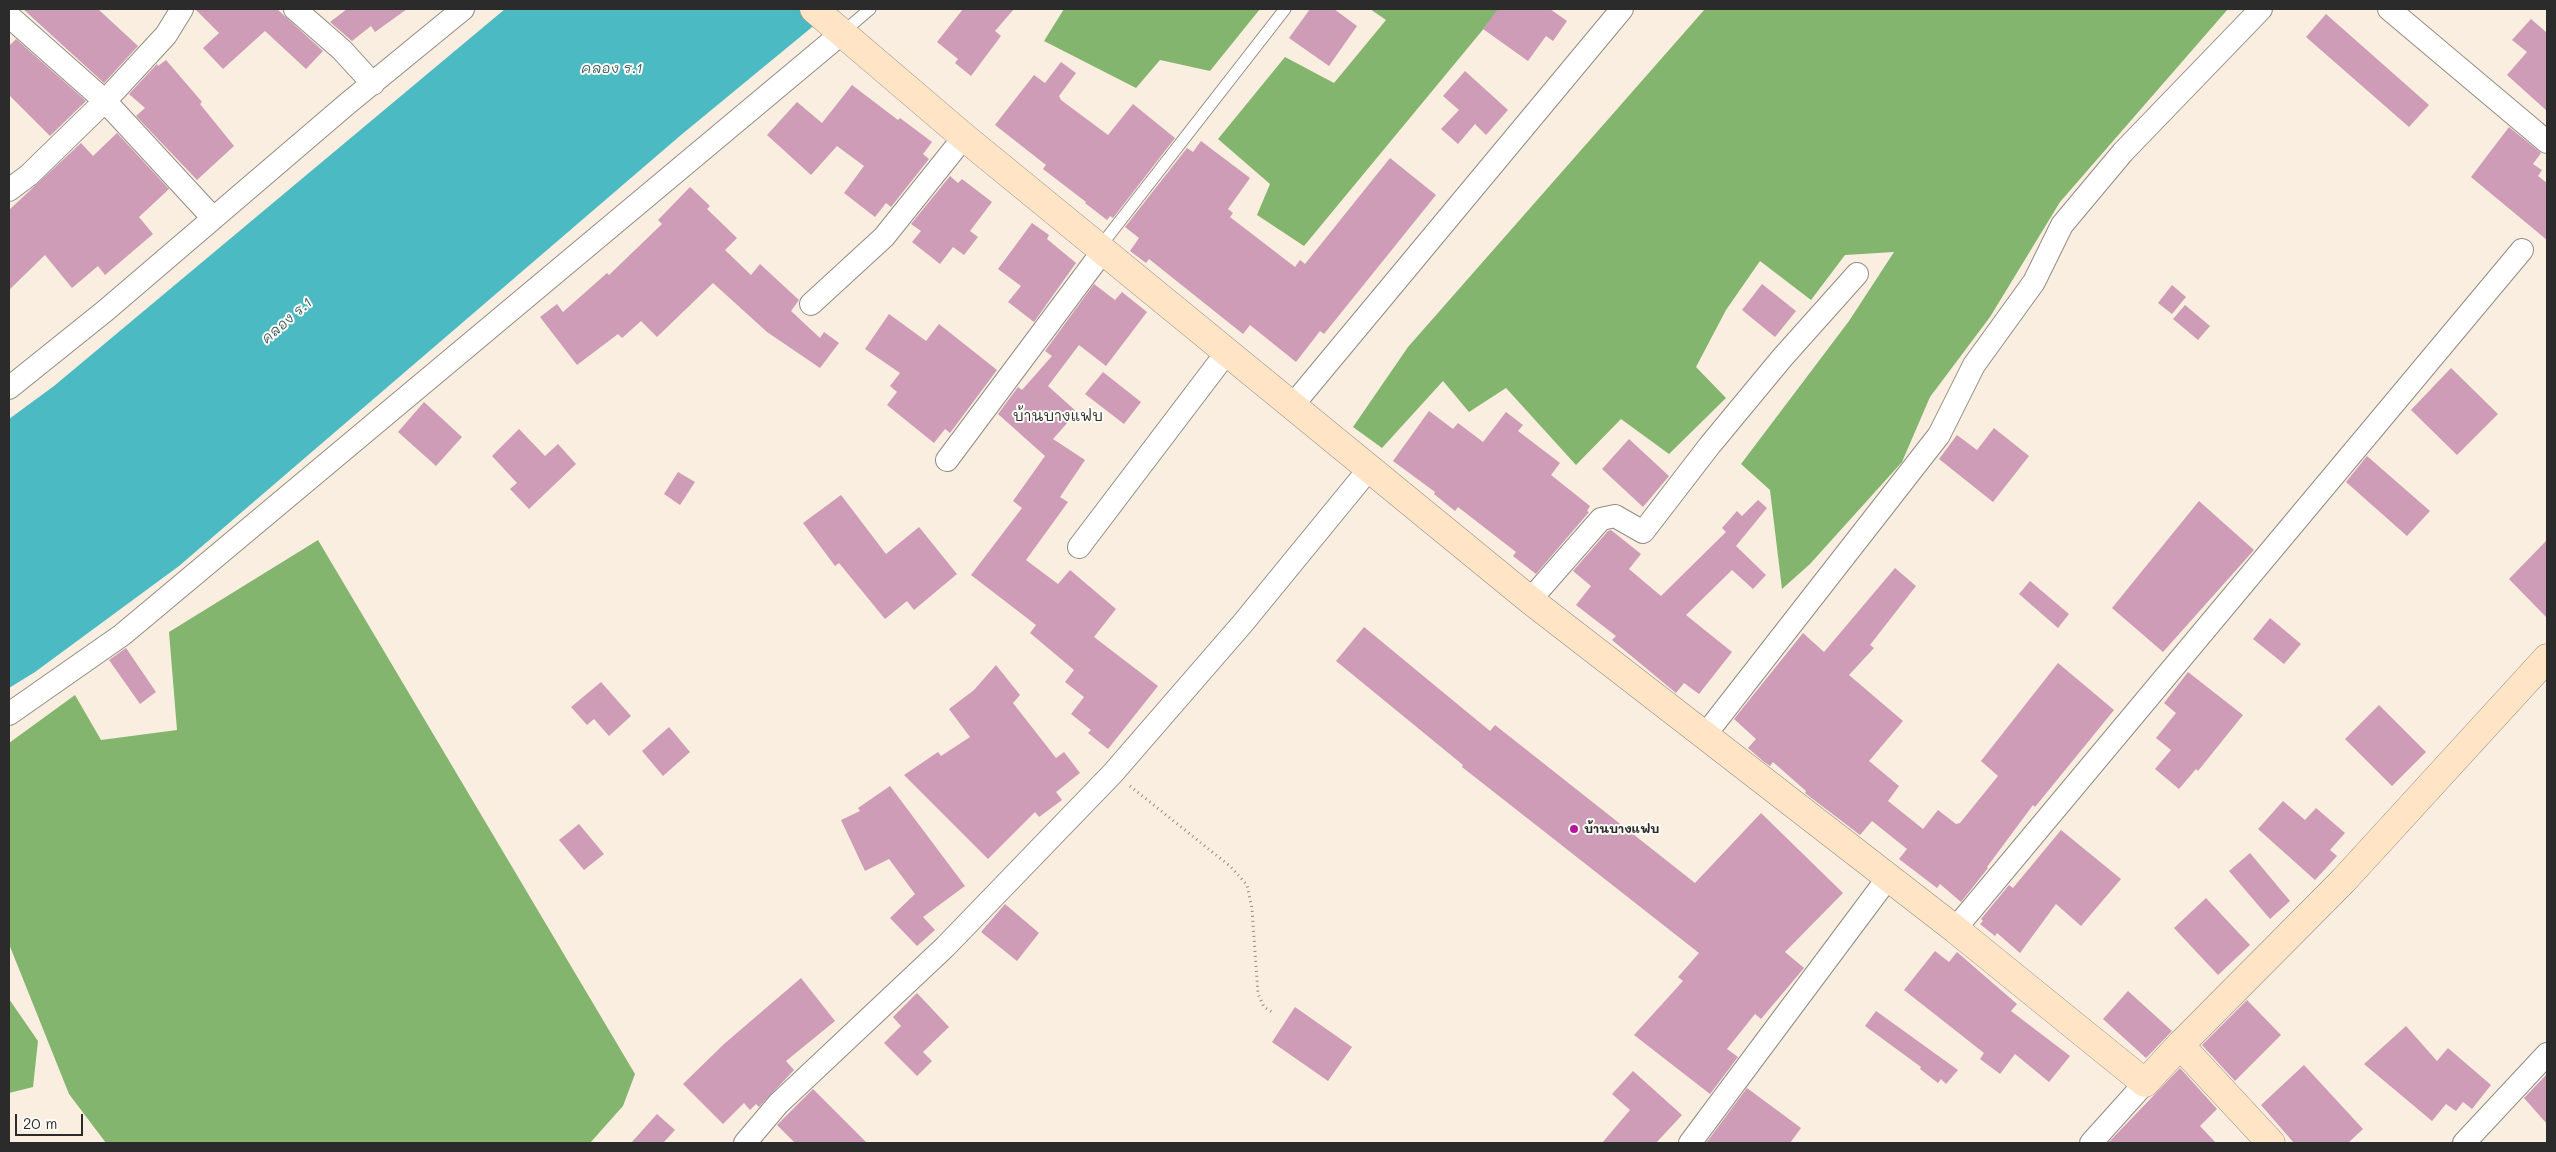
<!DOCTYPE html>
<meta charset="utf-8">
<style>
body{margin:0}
#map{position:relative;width:2556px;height:1152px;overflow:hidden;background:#f9eedf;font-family:Mali,sans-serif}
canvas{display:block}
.frame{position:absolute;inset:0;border:10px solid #2b2b2b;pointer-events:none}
.scale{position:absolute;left:15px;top:1114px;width:68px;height:22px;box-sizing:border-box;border:2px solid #2b2b2b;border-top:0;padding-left:6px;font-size:15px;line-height:18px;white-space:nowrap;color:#2b2b2b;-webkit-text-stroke:4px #fdfcf7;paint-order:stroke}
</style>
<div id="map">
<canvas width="2556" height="1152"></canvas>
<div class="frame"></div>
<div class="scale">20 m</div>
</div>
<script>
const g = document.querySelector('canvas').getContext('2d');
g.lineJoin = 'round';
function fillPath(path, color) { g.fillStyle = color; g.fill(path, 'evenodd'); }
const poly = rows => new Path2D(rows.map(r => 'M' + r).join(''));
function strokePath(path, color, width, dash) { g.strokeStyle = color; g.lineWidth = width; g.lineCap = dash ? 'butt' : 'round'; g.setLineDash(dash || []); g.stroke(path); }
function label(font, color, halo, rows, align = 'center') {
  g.font = font + ' Mali,"Playpen Sans Thai",sans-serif'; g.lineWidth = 4; g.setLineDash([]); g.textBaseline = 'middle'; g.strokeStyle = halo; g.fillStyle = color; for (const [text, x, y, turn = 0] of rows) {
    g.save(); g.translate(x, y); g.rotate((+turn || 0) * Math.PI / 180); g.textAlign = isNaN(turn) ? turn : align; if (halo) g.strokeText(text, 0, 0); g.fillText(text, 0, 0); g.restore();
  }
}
fillPath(poly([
 [1064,9,1260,9,1210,71,1160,60,1136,88,1044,41],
 [1370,9,1500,9,1304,246,1257,215,1270,184,1218,139,1285,57,1334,83,1386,20],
 [1705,9,2228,9,2060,202,1990,317,1930,397,1902,462,1810,564,1782,589,1770,490,1741,464,1849,321,1894,252,1845,255,1811,300,1760,261,1726,310,1696,367,1726,398,1669,454,1621,419,1576,465,1506,388,1469,412,1443,381,1382,448,1353,427,1408,347],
 [318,540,635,1074,623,1106,590,1143,106,1143,69,1094,9,944,9,743,75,695,101,740,177,730,169,632],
 [9,999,38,1041,33,1087,9,1093]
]), '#84b56e');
fillPath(poly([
 [505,9,834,9,681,135,179,566,35,672,9,688,9,419,54,386]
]), '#4cbac2');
fillPath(poly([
 [23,9,98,9,138,46,104,83],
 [195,9,277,9,323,51,306,69,265,31,223,69,203,48,219,33],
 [347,9,407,9,375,32,371,26,352,41,330,22],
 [963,9,1014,9,995,31,1001,36,971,76,955,63,958,59,937,42],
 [1310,9,1334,9,1357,26,1329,66,1289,38],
 [1498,9,1550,9,1567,21,1553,41,1546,36,1528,61,1483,29],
 [2326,14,2429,105,2409,127,2306,37],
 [2531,19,2546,32,2547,30,2547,111,2507,75,2527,52,2512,40],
 [16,39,86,101,50,136,9,95,9,46],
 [166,60,202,102,200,104,234,146,197,180,136,116,145,108,129,94,157,64,158,66],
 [1061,62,1076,73,1059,96,1061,100,1108,135,1133,104,1175,138,1113,218,1110,216,1107,220,1085,203,1086,202,1043,169,1046,165,995,125,1034,75,1045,83],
 [1465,71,1508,110,1486,135,1475,124,1458,144,1441,129,1459,110,1443,96],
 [852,85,898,120,900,118,932,142,923,154,929,159,891,207,886,203,875,217,844,193,864,166,837,146,811,175,767,135,797,102,822,123],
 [2509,127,2541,153,2533,164,2542,170,2538,176,2547,183,2547,240,2471,177],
 [117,133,169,189,139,217,153,234,105,275,98,266,72,288,45,255,9,290,9,210,81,143,93,156],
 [1201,141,1250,178,1228,209,1233,213,1230,217,1295,267,1300,260,1305,264,1390,158,1436,195,1324,334,1320,331,1296,362,1250,325,1243,334,1149,259,1146,263,1130,251,1139,238,1125,227,1187,148,1193,152],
 [950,176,958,183,962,179,992,202,970,231,978,237,964,255,953,247,940,264,912,242,921,231,911,224],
 [690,187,710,206,707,209,737,238,725,250,751,275,760,264,799,300,791,311,820,338,824,332,839,343,820,368,767,332,713,283,657,337,641,321,622,338,618,334,577,365,540,317,557,304,563,312,607,273,609,275,662,224,658,220],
 [1032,223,1049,235,1047,239,1076,263,1034,322,1008,302,1021,286,998,269],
 [1094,284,1115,300,1122,292,1147,312,1106,366,1079,345,1048,386,1077,412,1053,439,1085,460,1060,497,1068,502,1026,560,1058,584,1070,570,1116,609,1094,637,1158,686,1108,749,1088,733,1091,730,1071,714,1084,697,1065,682,1074,670,1030,633,1036,625,971,575,1022,508,1013,501,1045,456,998,414,1018,387,1022,390,1052,356,1045,351],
 [1762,284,1796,311,1775,337,1742,310],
 [2172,285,2186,297,2172,314,2158,303],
 [2185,305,2210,326,2198,340,2173,319],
 [889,314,926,341,939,324,997,370,950,433,945,429,934,443,887,405,897,392,890,386,900,373,865,349],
 [2451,368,2498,414,2457,455,2411,410],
 [1103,372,1141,402,1124,424,1085,394],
 [424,402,462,437,436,466,398,432],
 [1429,411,1453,429,1458,423,1483,442,1506,412,1523,425,1518,431,1560,463,1551,475,1590,506,1587,511,1589,512,1536,574,1513,556,1516,552,1458,507,1455,511,1434,494,1435,492,1393,461],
 [1994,428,2029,456,1993,502,1939,459,1957,435,1977,450],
 [519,429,545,456,558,444,576,464,529,509,510,489,517,483,492,456],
 [1629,439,1669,476,1643,507,1602,469],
 [2367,456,2430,511,2407,536,2346,482],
 [678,472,695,482,680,505,664,494],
 [841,495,886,554,919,527,957,574,914,610,907,601,885,619,839,563,835,566,803,523],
 [1758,500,1767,508,1736,546,1766,575,1753,589,1732,570,1686,615,1732,652,1699,694,1684,683,1676,693,1612,640,1616,636,1576,605,1591,586,1573,571,1608,531,1611,530,1641,554,1629,569,1661,596,1726,532,1722,528,1737,511,1742,516],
 [2199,501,2254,550,2163,652,2112,608],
 [2547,540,2547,618,2509,579],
 [1895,568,1916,586,1870,645,1874,648,1849,675,1903,721,1869,761,1899,786,1888,801,1923,829,1938,810,1956,824,1960,823,1998,776,1981,761,2058,663,2114,710,2035,807,2033,805,1987,867,1988,868,1961,902,1940,884,1937,888,1899,859,1907,849,1872,821,1860,835,1805,793,1806,791,1773,762,1770,766,1763,761,1748,748,1756,739,1734,719,1803,633,1824,652],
 [2030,581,2069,614,2058,628,2019,594],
 [2270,618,2301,644,2284,664,2253,639],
 [1364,627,1490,731,1495,725,1695,883,1761,813,1843,893,1785,952,1804,968,1761,1019,1755,1014,1727,1049,1738,1057,1710,1094,1634,1035,1683,981,1678,977,1699,953,1462,767,1463,765,1336,661],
 [126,648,156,692,140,704,109,660],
 [996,665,1020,695,1013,703,1056,758,1064,752,1080,773,1056,792,1062,800,1039,817,1035,812,988,859,904,775,938,752,941,756,970,737,949,709,974,690],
 [2188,672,2243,715,2198,771,2196,769,2179,789,2155,769,2171,750,2156,738,2176,713,2164,703],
 [601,682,631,716,609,736,594,719,587,725,571,707],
 [2379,705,2426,752,2392,786,2345,739],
 [669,727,690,752,663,776,642,751],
 [890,786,965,886,923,917,935,930,917,946,890,918,915,894,889,859,865,871,841,820,860,811,858,808],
 [2283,801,2305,820,2316,808,2345,833,2330,850,2337,856,2315,880,2258,829],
 [579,824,604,854,584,870,559,840],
 [2061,830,2121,879,2081,926,2056,904,2020,953,1997,933,1995,936,1980,924,1983,921,1981,919,2009,885,2013,888],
 [2250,853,2290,901,2270,919,2229,871],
 [2206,898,2250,945,2218,975,2174,928],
 [1005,904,1039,933,1017,961,981,932],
 [1935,951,1949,962,1957,952,2017,1004,2011,1011,2070,1056,2049,1082,2015,1054,2000,1074,1980,1059,1984,1053,1904,990],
 [801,978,835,1021,786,1061,794,1070,759,1107,756,1104,750,1110,744,1103,723,1124,683,1084,724,1044],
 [2128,991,2172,1031,2146,1058,2103,1019],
 [917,993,949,1027,923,1052,932,1061,917,1076,884,1043,901,1026,893,1017],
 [2247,1000,2281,1035,2235,1081,2202,1045],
 [1295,1007,1352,1047,1328,1081,1272,1042],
 [1876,1011,1958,1070,1946,1084,1941,1079,1938,1083,1920,1069,1921,1067,1865,1026],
 [2406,1026,2437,1061,2448,1048,2491,1085,2472,1109,2463,1102,2456,1111,2446,1104,2432,1121,2364,1064],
 [2304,1065,2363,1129,2348,1143,2294,1143,2261,1105],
 [2180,1068,2217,1109,2200,1126,2216,1143,2108,1143],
 [1633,1071,1682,1115,1656,1143,1602,1143,1630,1110,1612,1094],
 [2547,1074,2547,1124,2524,1098],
 [1747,1088,1801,1128,1790,1143,1706,1143],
 [813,1089,867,1143,795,1143,777,1125],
 [657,1114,675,1130,663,1143,631,1143]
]), '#ce9cb6');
const lane = poly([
 [842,33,870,9],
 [1099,248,1285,9]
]);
const street = poly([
 [295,9,342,50,373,84],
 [2389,9,2547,142],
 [9,16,105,101,213,218],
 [9,190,29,175,105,101,166,35,182,9],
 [811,304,884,237,964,137],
 [9,388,105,311,347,104,463,9],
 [1292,406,1622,9],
 [947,460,1103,251],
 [1079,547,1227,352],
 [1530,600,1601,519,1615,516,1643,532,1710,445,1782,358,1857,274],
 [9,714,122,635,842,33],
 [1705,735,1939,435,1974,365,2034,282,2062,225,2123,152,2261,9],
 [1955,929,2522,250],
 [745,1143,778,1104,945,947,1113,773,1243,623,1369,469],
 [1690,1143,1887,879],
 [2091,1143,2145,1083],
 [2464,1143,2547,1054]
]);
const secondary = poly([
 [814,9,964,137,1530,600,1955,929,2145,1083,2180,1045,2271,1143],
 [2180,1045,2343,881,2547,658]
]);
strokePath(lane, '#928c85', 13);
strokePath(street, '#928c85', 24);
strokePath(secondary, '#928c85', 29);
strokePath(poly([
 [1130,786,1231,867,1247,885,1252,909,1258,994,1264,1007,1272,1012]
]), '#928c85', 3, [1, 4]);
strokePath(lane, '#fff', 11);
strokePath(street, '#fff', 22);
strokePath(secondary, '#ffe4c6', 28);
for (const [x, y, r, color] of [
 [1574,829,5,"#b5179e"]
]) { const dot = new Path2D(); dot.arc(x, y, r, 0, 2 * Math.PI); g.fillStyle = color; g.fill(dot); strokePath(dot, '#fdfcf7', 2); }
label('bold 12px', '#2b2b2b', '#fdfcf7', [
 ["บ้านบางแฟบ",1584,829]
], 'left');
label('italic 14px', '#375d60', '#fdfcf7', [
 ["คลอง ร.1",612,69],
 ["คลอง ร.1",287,321,-41]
]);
label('15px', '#2b2b2b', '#fdfcf7', [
 ["บ้านบางแฟบ",1058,416]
]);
</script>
